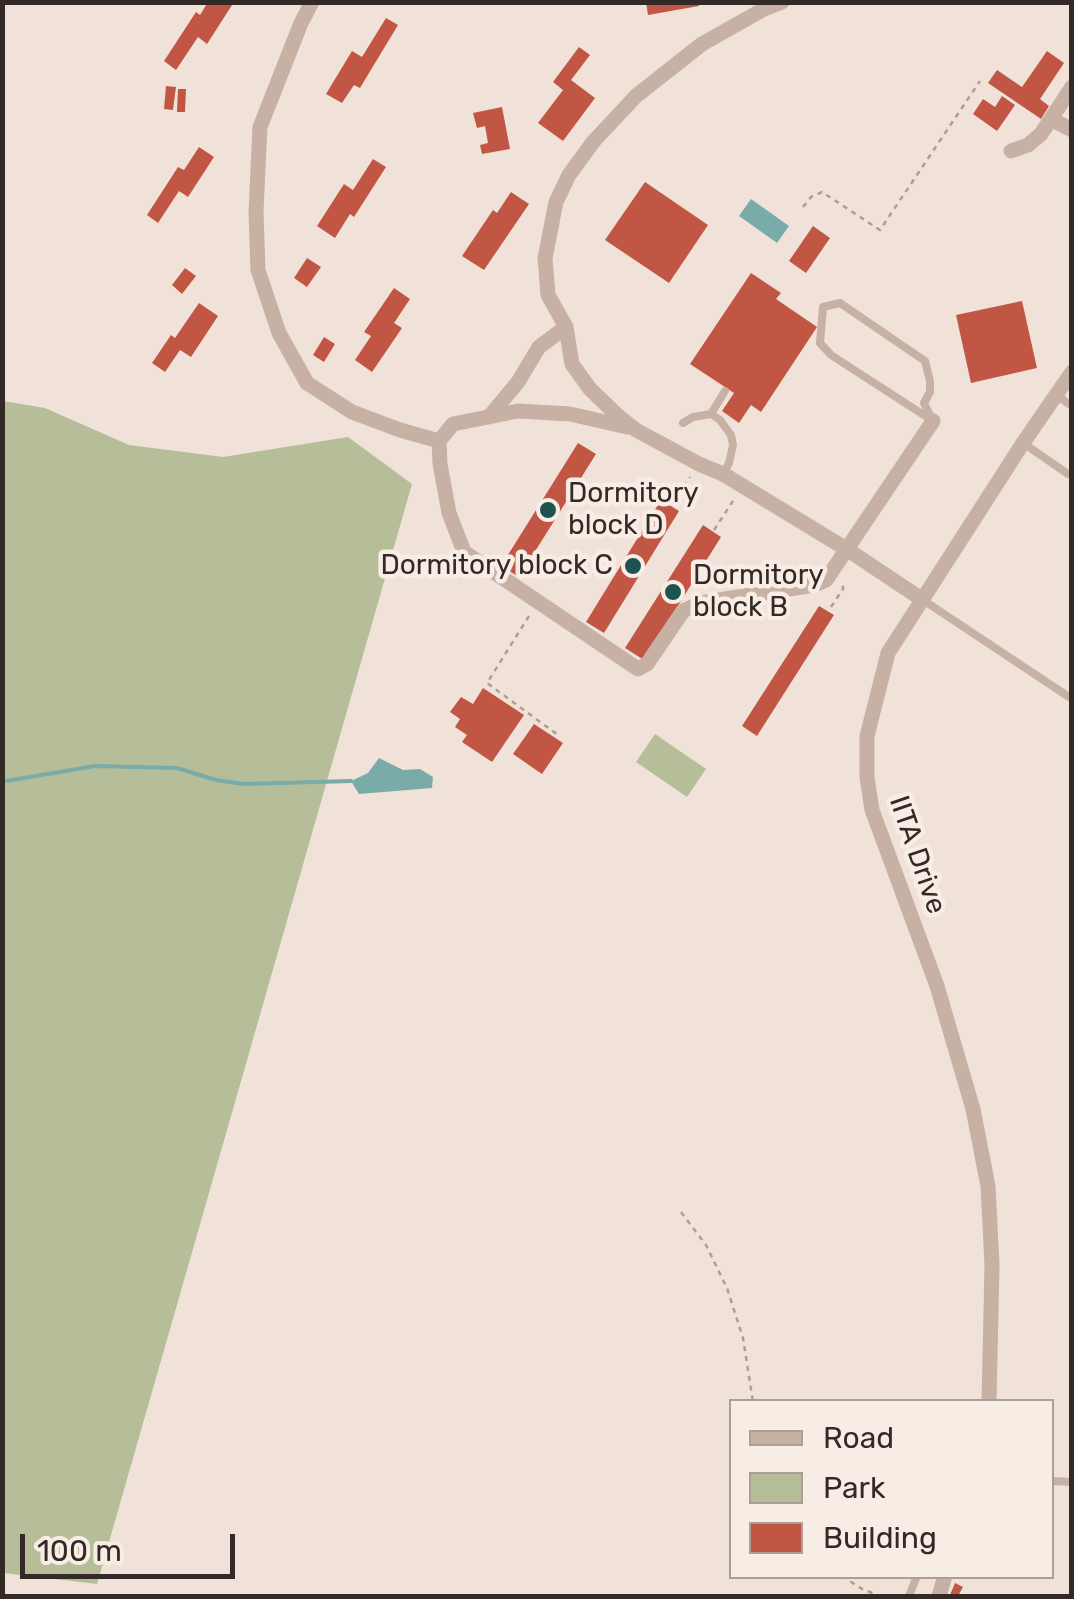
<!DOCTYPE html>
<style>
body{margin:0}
#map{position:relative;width:1074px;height:1599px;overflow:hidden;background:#f0e2d9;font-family:Rubik,sans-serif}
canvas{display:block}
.frame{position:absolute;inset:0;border:5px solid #332926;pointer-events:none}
.legend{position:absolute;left:729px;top:1399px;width:325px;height:180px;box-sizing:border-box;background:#f8ede4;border:2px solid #a99f98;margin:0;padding:12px 18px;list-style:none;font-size:30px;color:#332926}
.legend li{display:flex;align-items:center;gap:20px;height:50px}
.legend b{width:50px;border:2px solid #a99f98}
.scale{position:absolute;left:20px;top:1534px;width:215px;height:45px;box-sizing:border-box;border:5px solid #332926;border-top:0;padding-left:12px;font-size:30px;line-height:35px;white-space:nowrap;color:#332926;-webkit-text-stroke:8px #f8ede4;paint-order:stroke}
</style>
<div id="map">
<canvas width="1074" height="1599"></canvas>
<div class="frame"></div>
<ul class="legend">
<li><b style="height:12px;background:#c7b1a5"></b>Road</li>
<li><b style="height:28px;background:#b6be99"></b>Park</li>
<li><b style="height:28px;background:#c15645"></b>Building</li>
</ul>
<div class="scale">100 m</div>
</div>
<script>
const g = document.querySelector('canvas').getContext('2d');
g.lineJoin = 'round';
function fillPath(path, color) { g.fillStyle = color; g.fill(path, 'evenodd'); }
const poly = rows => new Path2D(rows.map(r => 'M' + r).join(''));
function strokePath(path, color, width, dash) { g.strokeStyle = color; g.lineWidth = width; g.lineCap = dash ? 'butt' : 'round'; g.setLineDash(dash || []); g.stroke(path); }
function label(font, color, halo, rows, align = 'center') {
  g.font = font + ' Rubik,sans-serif'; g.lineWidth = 9; g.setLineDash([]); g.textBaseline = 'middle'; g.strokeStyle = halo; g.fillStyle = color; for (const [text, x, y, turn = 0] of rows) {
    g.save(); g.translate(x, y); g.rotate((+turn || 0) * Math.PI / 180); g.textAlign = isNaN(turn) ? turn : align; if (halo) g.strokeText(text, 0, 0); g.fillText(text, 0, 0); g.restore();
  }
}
fillPath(poly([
 [3,401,45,408,129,445,223,457,348,437,412,484,97,1584,3,1573],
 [655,734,706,769,687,797,636,762]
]), '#b6be99');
fillPath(poly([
 [751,199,789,226,777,243,739,216],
 [379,758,403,770,420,769,433,777,432,788,359,794,351,781,368,773]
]), '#79aca8');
strokePath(poly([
 [2,780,6,781,95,766,177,768,216,780,244,784,351,781]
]), '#79aca8', 4);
fillPath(poly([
 [208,2,234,2,207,44,198,37,176,70,164,61,196,12,200,15],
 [646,2,699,2,699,6,648,15],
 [386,18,398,25,360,88,354,85,342,103,326,94,352,51,362,57],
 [579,47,590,55,571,80,595,98,563,141,538,123,563,90,553,82],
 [1047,51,1064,63,1040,99,1049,106,1041,119,988,83,997,70,1022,87],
 [166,86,176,87,173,110,164,109],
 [178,89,186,89,185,112,177,112],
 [1002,96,1015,105,997,131,973,114,983,99,995,107],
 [502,107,510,149,482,154,480,145,488,143,485,126,477,128,473,113],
 [199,147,214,157,188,197,179,191,158,223,147,215,178,167,184,170],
 [373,159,386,167,354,217,350,214,335,238,317,226,344,184,353,190],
 [645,182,708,225,669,283,605,240],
 [511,192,529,204,484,270,462,256,493,210,497,213],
 [813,226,830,238,806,273,789,261],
 [307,258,321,267,307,287,294,278],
 [185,268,196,276,182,294,172,285],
 [751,273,781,293,776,299,817,327,761,412,751,405,739,423,722,411,734,393,690,364],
 [394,288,410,299,394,323,402,328,372,372,355,360,371,336,364,332],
 [1022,301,1037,368,971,383,956,315],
 [199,303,218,316,191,357,180,350,165,372,152,363,171,335,175,338],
 [324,337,335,344,324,362,313,355],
 [578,443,596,454,519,577,501,566],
 [661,500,679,511,604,633,586,622],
 [703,525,721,537,644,660,625,648],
 [819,606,834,615,757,736,742,726],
 [483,688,524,715,492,762,462,742,467,735,455,727,460,719,450,712,461,697,473,704],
 [534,724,563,743,542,774,513,754],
 [955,1583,963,1587,958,1596,950,1595]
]), '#c15645');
strokePath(poly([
 [803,207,811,197,822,192,880,230,980,81],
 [673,503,690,477],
 [714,530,733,501],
 [831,607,843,589,843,582],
 [529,616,487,683,558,735],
 [681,1212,706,1245,727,1288,743,1338,753,1402],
 [842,1576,862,1589,880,1596]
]), '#b39b90', 2.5, [5, 5]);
strokePath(poly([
 [840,303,925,361,930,381,930,392,924,403,933,421,831,355,820,343,823,307,840,303],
 [1056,395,1072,406],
 [683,423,693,417,711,414],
 [1023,443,1068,474],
 [723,474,729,463,733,445,731,435,720,420,711,414,725,391],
 [923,600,1072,699],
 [1052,1481,1072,1482],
 [909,1596,917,1576]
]), '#c7b1a5', 8);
strokePath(poly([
 [312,2,301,23,260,127,256,212,258,270,279,333,307,383,352,412,400,430,439,441,453,424,518,411,570,414,627,427],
 [782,2,764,9,702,44,636,96,593,142,569,175,556,202,545,258,548,295,566,327,572,364,590,389,616,414,636,430,699,464,723,474,848,550,923,600],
 [1051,119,1072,130],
 [1011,151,1028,145,1041,134,1072,87],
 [489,417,518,382,539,347,566,327],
 [439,441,440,464,449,513,464,552,638,669,647,664,683,611,700,603,814,585,826,580,933,421],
 [989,1402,992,1265,988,1186,973,1109,937,986,872,810,867,777,867,736,888,653,1023,443,1072,372],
 [939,1596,945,1576]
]), '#c7b1a5', 15);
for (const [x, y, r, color] of [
 [548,510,10,"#1d5351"],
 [633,566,10,"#1d5351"],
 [673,592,10,"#1d5351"]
]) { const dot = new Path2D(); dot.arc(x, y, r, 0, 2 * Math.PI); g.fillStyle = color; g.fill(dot); strokePath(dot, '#f8ede4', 4); }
label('28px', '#332926', '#f8ede4', [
 ["Dormitory",568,494],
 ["block D",568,526],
 ["Dormitory block C",613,566,"right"],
 ["Dormitory",693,576],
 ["block B",693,608]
], 'left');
label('28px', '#332926', '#f8ede4', [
 ["IITA Drive",917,855,71]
]);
</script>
